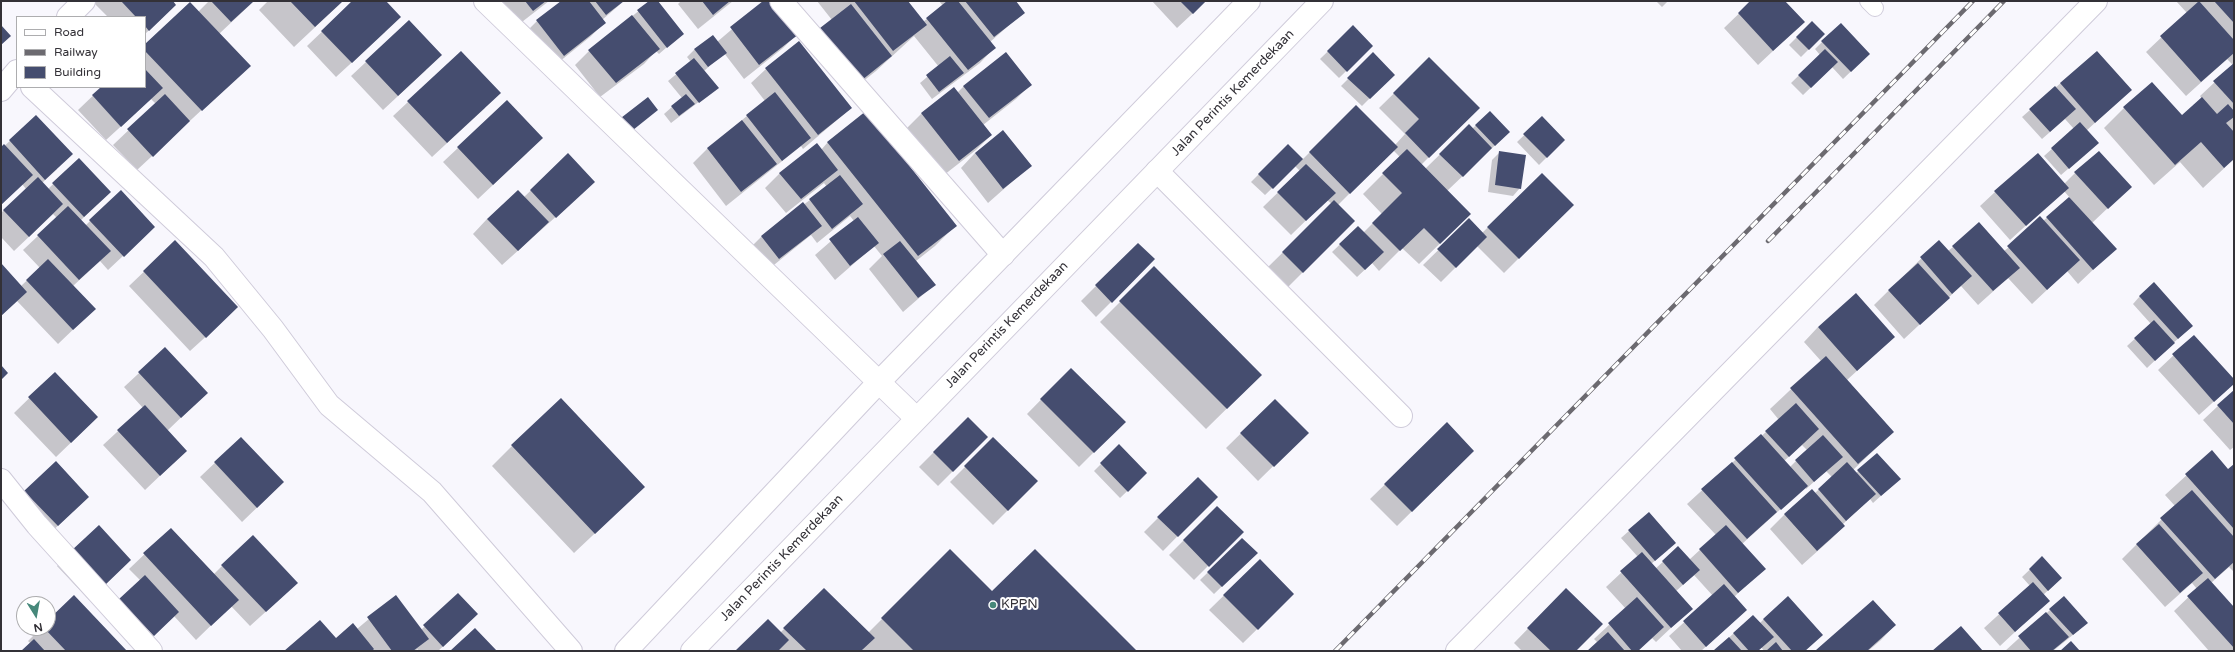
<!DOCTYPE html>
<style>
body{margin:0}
#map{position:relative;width:2235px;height:652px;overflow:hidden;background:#f8f7fd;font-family:"Varela Round",sans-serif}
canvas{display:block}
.frame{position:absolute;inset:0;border:2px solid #333137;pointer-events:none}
.legend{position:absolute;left:16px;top:16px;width:130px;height:72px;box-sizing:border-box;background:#fff;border:1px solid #adadaf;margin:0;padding:5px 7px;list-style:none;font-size:12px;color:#333137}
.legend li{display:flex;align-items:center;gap:8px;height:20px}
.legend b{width:20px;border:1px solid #adadaf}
.north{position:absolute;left:16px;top:596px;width:40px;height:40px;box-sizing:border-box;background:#fff;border:1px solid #adadaf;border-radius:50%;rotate:169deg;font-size:11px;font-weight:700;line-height:16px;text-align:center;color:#333137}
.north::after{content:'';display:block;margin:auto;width:14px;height:18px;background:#46887a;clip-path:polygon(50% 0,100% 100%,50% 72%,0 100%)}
</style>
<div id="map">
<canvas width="2235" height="652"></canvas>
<div class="frame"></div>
<ul class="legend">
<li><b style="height:5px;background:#fff"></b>Road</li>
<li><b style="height:5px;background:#6c6a70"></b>Railway</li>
<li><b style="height:11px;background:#454d6f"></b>Building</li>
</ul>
<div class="north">N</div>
</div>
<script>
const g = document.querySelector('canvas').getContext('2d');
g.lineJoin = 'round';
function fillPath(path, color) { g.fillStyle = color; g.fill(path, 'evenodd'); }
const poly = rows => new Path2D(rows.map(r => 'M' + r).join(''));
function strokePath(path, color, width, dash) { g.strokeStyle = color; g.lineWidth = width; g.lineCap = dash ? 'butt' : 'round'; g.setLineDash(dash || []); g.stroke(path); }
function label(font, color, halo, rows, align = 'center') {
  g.font = font + ' "Varela Round",sans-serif'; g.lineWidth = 4; g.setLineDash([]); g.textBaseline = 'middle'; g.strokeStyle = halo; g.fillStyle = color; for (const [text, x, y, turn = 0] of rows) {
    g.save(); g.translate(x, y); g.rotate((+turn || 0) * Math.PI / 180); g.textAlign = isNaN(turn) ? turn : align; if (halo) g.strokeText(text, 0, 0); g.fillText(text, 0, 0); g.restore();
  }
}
fillPath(poly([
 [96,1,171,1,160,20,145,34,145,17,108,17,94,3],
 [209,1,254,1,219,34,249,66,137,170,113,145,156,104,151,99,106,140,78,110,102,87,145,87,145,46,198,12],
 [268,1,343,1,294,47,259,10],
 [354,1,385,1,385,32,336,77,307,46],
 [499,1,549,1,518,25],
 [563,1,624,1,602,20,605,22,590,37,549,70,522,36,537,21],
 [651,1,656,1,682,34,659,54,656,51,644,64,600,97,575,65,589,51],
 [681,1,733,1,698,29,678,4],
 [765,1,797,34,783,48,744,79,724,53,704,71,717,88,671,123,664,114,682,98,668,81,691,62,687,57,694,50,713,36,717,42],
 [817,1,907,1,923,22,943,6,939,1,1014,1,1023,13,990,42,994,48,980,63,932,99,920,83,939,67,914,36,876,71,847,94,806,43,832,20],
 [1152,1,1206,1,1177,28],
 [1656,1,1668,1,1662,7],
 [1752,1,1784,1,1804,22,1758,65,1724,28],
 [2176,1,2234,1,2234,159,2203,188,2180,162,2154,185,2104,128,2124,108,2182,116,2202,99,2200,96,2233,65,2227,59,2186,96,2146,52,2187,13],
 [1812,22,1824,34,1801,57,1789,45],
 [1353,27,1372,46,1339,78,1320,59],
 [1822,42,1869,54,1843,79,1832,67,1803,95,1791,83,1820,55,1815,49],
 [2096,52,2131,90,2086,131,2090,150,2061,175,2044,156,2074,129,2065,119,2042,139,2022,117],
 [1373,54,1393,75,1362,106,1341,86],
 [1429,59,1478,108,1421,165,1425,169,1469,126,1472,129,1490,112,1509,132,1447,191,1470,214,1419,264,1402,248,1379,271,1372,263,1357,277,1332,252,1358,227,1363,233,1382,214,1363,194,1400,157,1393,150,1338,205,1354,221,1288,287,1268,267,1332,204,1327,200,1291,235,1263,207,1300,171,1295,166,1265,195,1251,182,1288,145,1303,159,1356,106,1395,145,1405,134,1379,108],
 [366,62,426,70,383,110,351,76],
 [766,69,851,108,803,149,801,146,726,206,693,163,707,149,765,101,751,83],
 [1030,85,1016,99,983,125,991,135,976,150,944,175,907,128,921,114,954,88,957,93,964,86],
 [408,102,485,108,432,157,393,116],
 [507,102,527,153,478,199,443,162],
 [36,117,57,169,42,183,48,189,79,159,110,192,80,221,85,226,90,221,139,241,108,270,100,261,73,286,80,323,58,344,17,301,1,316,1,265,21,286,40,268,23,250,57,218,53,214,14,251,1,237,1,213,26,189,22,184,1,205,1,149],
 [1542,118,1564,140,1539,165,1517,142],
 [1003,132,1030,166,988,203,961,168,975,153],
 [828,142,955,226,935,246,916,261,934,285,903,312,869,269,882,256,874,246,835,280,815,255,854,221,850,216,817,243,811,235,764,273,747,251,761,237,827,187,824,183,786,213,765,188,780,173,821,150],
 [1500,152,1520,188,1513,196,1488,192,1492,160],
 [568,155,579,196,502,265,473,234,487,219,524,197],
 [2075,173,2130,187,2092,223,2115,249,2078,284,2067,271,2032,304,2008,278,1978,305,1961,286,1904,339,1874,305,1939,241,1948,251,1953,247,2004,251,2043,221,2070,198,2064,191,2010,240,1980,206,1995,192,2064,184],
 [1542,175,1572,205,1504,273,1477,246,1441,282,1423,265,1469,220,1482,233],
 [175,242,222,322,190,351,129,286],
 [1138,244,1154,259,1096,317,1081,301],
 [1154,268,1261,375,1206,429,1100,322],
 [2140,296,2184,333,2147,368,2127,346,2151,324,2133,304],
 [1818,327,1894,337,1847,380,1893,432,1853,470,1856,473,1877,454,1892,486,1873,503,1870,499,1843,524,1844,526,1830,540,1802,565,1770,529,1785,514,1815,493,1832,477,1826,471,1806,489,1805,487,1742,544,1764,569,1734,597,1731,624,1701,651,1682,651,1669,636,1713,596,1694,575,1675,592,1691,609,1656,642,1652,638,1638,651,1589,651,1598,643,1594,639,1626,609,1606,587,1638,557,1621,538,1648,514,1668,550,1651,564,1655,569,1678,548,1689,560,1716,535,1687,504,1779,420,1770,409,1821,361,1804,342],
 [1802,445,1807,450,1790,467,1784,461],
 [2194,336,2234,380,2234,383,2199,415,2158,370],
 [165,349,192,407,167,431,186,451,145,490,103,445,143,408,124,387],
 [1071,369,1124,422,1079,467,1027,414],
 [55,373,82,432,56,457,14,413],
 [2234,391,2234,447,2230,450,2203,420],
 [1275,400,1307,433,1258,481,1226,448],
 [968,418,987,437,938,486,919,467],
 [1447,424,1473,451,1397,526,1370,499],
 [241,438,268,497,242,522,200,477],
 [993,439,1022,496,993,525,950,482],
 [512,446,644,487,574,553,492,466],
 [1119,446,1146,473,1120,498,1094,471],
 [2212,452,2228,470,2234,465,2234,572,2229,567,2211,583,2234,608,2234,651,2209,651,2174,611,2197,589,2192,583,2165,607,2122,559,2175,506,2165,495],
 [1198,478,1216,497,1163,551,1144,532],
 [25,491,88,497,43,540,10,506],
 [1217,507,1242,532,1194,580,1169,555],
 [171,529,214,574,222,566,282,597,250,626,231,606,196,640,174,616,139,650,106,615,141,581,129,569],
 [1242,539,1256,553,1214,594,1200,580],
 [950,551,992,593,1135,651,864,651,862,649,860,651,737,651,780,633,824,589,868,633],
 [72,552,130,560,89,600,57,566],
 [2042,558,2054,585,2043,595,2048,601,2000,646,1984,628,2030,586,2022,577],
 [1260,560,1293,594,1243,643,1209,610],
 [458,594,462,629,438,651,419,651,417,649,416,651,288,651,336,639,357,629,395,597,421,630],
 [1873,601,1895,625,1881,640,1868,651,1816,651],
 [1552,604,1575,651,1522,651,1514,643],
 [2050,610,2079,630,2053,651,2005,651],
 [1753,616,1760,623,1764,619,1822,635,1805,651,1764,651,1761,647,1757,651,1714,651],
 [48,621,126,651,22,651,30,643,28,641,41,628,48,628]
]), '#0003');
fillPath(poly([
 [121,1,173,1,176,5,149,31,145,26,145,17,136,17],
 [211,1,254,1,231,22],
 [290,1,343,1,315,27],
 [352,1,386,1,401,17,352,63,321,31],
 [525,1,546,1,533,11],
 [561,1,589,1,606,23,564,56,536,20],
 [595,1,624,1,606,15],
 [649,1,658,1,684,34,667,48,637,10],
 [702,1,730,1,713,15],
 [763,1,773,1,799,34,759,65,730,27],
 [854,1,908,1,927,25,893,51],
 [947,1,958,1,996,48,968,70,926,18],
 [965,1,1016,1,1025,13,994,37],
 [1180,1,1206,1,1193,14],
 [1750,1,1785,1,1805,22,1773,51,1738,13],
 [2199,1,2234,40,2234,53,2201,82,2160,36],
 [2214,1,2234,1,2234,23],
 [190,2,251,66,202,111,145,51,145,44],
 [851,4,892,56,862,80,820,28],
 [632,15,660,49,616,83,588,50],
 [409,20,442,55,398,96,365,61],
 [1812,21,1825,34,1809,50,1796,37],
 [1841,23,1870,54,1851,72,1821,41],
 [1,25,11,36,1,45],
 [1353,25,1373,46,1347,72,1327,51],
 [713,35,727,53,708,67,694,49],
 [799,41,852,108,818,135,765,68],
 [1825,49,1838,62,1811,88,1798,75],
 [461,51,501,93,447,143,407,101],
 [2097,51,2132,90,2095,123,2060,83],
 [1006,52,1032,85,989,118,963,86],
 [1373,52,1395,75,1370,99,1347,78],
 [950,56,964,73,939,92,926,75],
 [1429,57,1480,108,1429,158,1405,133,1419,119,1393,93],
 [694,58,719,88,699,103,675,73],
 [2234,63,2234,104,2213,81],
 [145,69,163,88,121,127,92,95,101,87,145,87],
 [2152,82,2182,115,2202,97,2217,114,2228,104,2234,111,2234,117,2226,123,2234,132,2234,159,2224,168,2201,142,2175,165,2123,107],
 [2055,86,2076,109,2050,132,2029,109],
 [954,87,992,135,959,161,921,113],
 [775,92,811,138,782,161,746,115],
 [165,94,190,121,153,157,127,129],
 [686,94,695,104,679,116,671,106],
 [648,97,658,110,628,134,617,121],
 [507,100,543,138,493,185,457,147],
 [1356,105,1398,147,1350,194,1309,152],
 [866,111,957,226,918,256,827,142],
 [1490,111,1510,132,1495,146,1475,125],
 [36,115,73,154,45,180,9,140],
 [1542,116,1565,140,1547,158,1523,134],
 [742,120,777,164,741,192,707,148],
 [2080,122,2099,143,2069,169,2051,148],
 [1469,124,1492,148,1463,177,1439,154],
 [1003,130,1032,166,1003,189,975,153],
 [817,143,838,170,801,199,779,173],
 [4,144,33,175,1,205,1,147],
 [1288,144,1303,159,1273,189,1258,174],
 [1407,149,1471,214,1440,244,1424,228,1400,251,1372,223,1402,193,1382,173],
 [1499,151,1526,155,1521,189,1495,185],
 [2099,151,2132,187,2108,209,2074,172],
 [568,153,595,182,556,218,530,190],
 [2038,153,2069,188,2026,226,1994,191],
 [79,158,111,192,84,217,52,183],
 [1306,164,1336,193,1306,221,1277,192],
 [1542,173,1574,205,1519,259,1487,227],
 [840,175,863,204,832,229,809,199],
 [38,177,63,204,29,237,3,210],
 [121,190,155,227,124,257,89,220],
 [518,190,549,222,518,251,487,219],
 [2069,197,2117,249,2093,270,2046,217],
 [1334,200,1355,221,1303,273,1282,252],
 [803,202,822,226,779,259,761,236],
 [68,206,111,251,79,280,37,235],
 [2040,216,2080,260,2047,290,2007,246],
 [858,217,879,243,850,266,829,239],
 [1469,218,1487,237,1456,268,1437,249],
 [1979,222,2020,268,1993,291,1952,246],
 [1358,226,1384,252,1365,270,1339,244],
 [175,240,238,307,206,338,143,271],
 [1939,240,1972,276,1952,294,1920,257],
 [900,241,936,285,918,298,883,254],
 [1138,243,1155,259,1112,303,1095,285],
 [48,259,96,309,73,330,26,280],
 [1,263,27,292,1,316],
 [1918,263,1950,298,1920,325,1888,290],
 [1154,266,1262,375,1227,409,1119,301],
 [2154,282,2193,326,2178,339,2139,296],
 [1856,293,1895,337,1857,371,1818,327],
 [2154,320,2175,343,2155,361,2134,338],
 [2194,335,2234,379,2234,384,2214,402,2172,354],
 [165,347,208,393,181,418,138,372],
 [1826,356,1894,432,1858,464,1790,388],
 [1,365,8,373,1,380],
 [1071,368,1126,422,1094,453,1040,399],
 [55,372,98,417,71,443,28,397],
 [2234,390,2234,424,2217,405],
 [561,398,645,487,595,534,511,445],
 [1275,399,1309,433,1274,467,1240,433],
 [1796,403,1819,429,1789,457,1765,431],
 [145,405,187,451,160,476,117,430],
 [968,417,988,437,953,472,933,452],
 [1447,422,1474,451,1412,512,1384,484],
 [1761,434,1808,486,1781,510,1734,458],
 [1823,435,1843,457,1814,482,1795,460],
 [241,437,284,482,257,508,214,462],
 [993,437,1038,481,1008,511,964,466],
 [1119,444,1147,473,1128,492,1100,463],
 [2212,450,2228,469,2234,464,2234,529,2185,474],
 [1877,453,1901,479,1881,496,1857,470],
 [56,461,89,497,58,526,24,491],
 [1732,462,1777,512,1747,539,1701,489],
 [1847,462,1876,494,1846,521,1818,489],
 [1198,477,1218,497,1178,537,1157,517],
 [1812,489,1845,526,1817,551,1784,514],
 [2192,490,2234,537,2234,562,2215,579,2160,518],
 [1217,506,1244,532,1209,567,1183,540],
 [1649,512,1676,543,1655,561,1628,530],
 [2159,524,2203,573,2180,593,2136,544],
 [99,525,131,560,104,586,71,551],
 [1726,525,1766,569,1738,593,1699,549],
 [171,528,239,600,211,626,143,553],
 [253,535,298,583,266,612,221,565],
 [1242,538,1258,553,1222,587,1207,572],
 [1678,546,1700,570,1683,585,1662,561],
 [950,549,992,591,1035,549,1137,651,914,651,881,618],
 [1642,552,1693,609,1671,628,1620,571],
 [2042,556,2062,578,2048,591,2029,569],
 [1260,559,1294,594,1258,630,1223,595],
 [145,575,179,612,154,636,119,599],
 [2208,578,2234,607,2234,648,2187,596],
 [2033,582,2050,601,2015,632,1998,613],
 [1724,584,1747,610,1706,647,1683,621],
 [824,588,875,638,861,651,807,651,783,628],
 [1566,588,1603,624,1576,651,1551,651,1527,628],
 [458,593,478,614,443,647,423,625],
 [74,595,127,651,66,651,44,628,48,628,48,620],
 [396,595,429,639,413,651,392,651,367,617],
 [1788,596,1823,635,1805,651,1792,651,1763,619],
 [2064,596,2088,623,2073,635,2049,609],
 [1637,597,1664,627,1638,651,1632,651,1608,623],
 [1873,600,1896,625,1867,651,1816,650],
 [2046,612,2069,637,2052,651,2031,651,2018,636],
 [1753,615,1774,637,1758,651,1749,651,1733,633],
 [768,619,789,640,778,651,735,651],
 [320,620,336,638,353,623,374,649,372,651,284,651],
 [1961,626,1983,651,1932,651],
 [475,628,497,651,450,651],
 [1608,632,1625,651,1587,651],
 [1729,637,1742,651,1715,651,1714,650],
 [34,639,45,651,21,651],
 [2071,641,2080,651,2060,651],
 [1776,642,1783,651,1766,651]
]), '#454d6f');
const service = poly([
 [1868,1,1875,8]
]);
const minor = poly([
 [485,1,916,418],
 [781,1,1003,255],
 [68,17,84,1],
 [32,87,214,257,273,329,329,405,432,492,571,651],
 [1,90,17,71],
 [1157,171,1401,416],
 [1,480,37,525,151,651],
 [1457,651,2096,1]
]);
const secondary = poly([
 [626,651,878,383,1249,1],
 [692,651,1322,1]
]);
strokePath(service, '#cfcbda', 18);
strokePath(minor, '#cfcbda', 24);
strokePath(secondary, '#cfcbda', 24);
strokePath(service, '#fff', 16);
strokePath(minor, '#fff', 22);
strokePath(secondary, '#fff', 22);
const rail = poly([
 [1768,241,2004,1],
 [1335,651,1973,1]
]);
strokePath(rail, '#6c6a70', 4.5);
strokePath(rail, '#fff', 3, [9]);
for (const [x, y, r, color] of [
 [993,605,4,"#46887a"]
]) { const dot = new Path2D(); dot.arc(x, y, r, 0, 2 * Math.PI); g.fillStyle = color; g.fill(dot); strokePath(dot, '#fff', 1.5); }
label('13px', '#333137', '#fff', [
 ["Jalan Perintis Kemerdekaan",1233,93,-46],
 ["Jalan Perintis Kemerdekaan",1007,325,-46],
 ["Jalan Perintis Kemerdekaan",782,558,-46]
]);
label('13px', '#333137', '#fff', [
 ["KPPN",1001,605]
], 'left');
</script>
